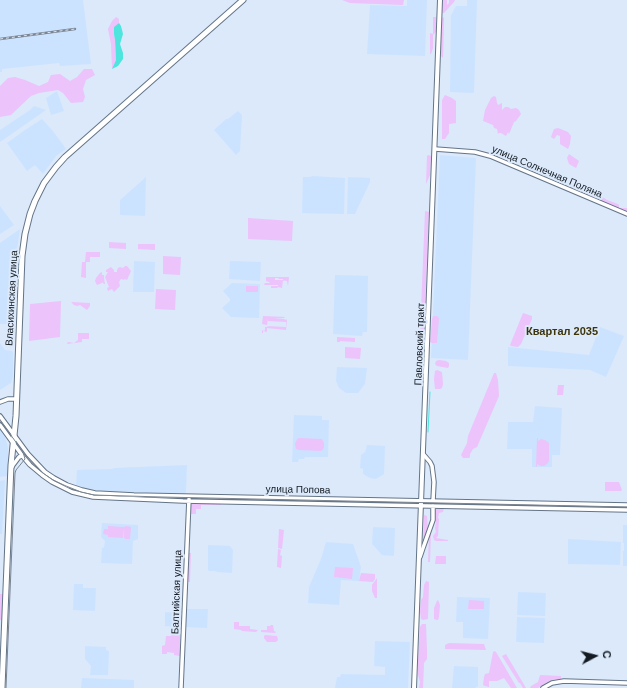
<!DOCTYPE html>
<meta charset="utf-8">
<style>
body{margin:0}
#map{position:relative;width:627px;height:688px;overflow:hidden;background:#dbe9fb;font-family:Arial,sans-serif}
canvas{display:block}
.north{position:absolute;left:575px;top:636px;width:40px;height:40px;-webkit-text-stroke:3px #dbe9fb;paint-order:stroke;rotate:83deg;font-size:11px;font-weight:700;line-height:16px;text-align:center;color:#131a21}
.north::after{content:'';display:block;margin:auto;width:14px;height:18px;background:#131a21;clip-path:polygon(50% 0,100% 100%,50% 72%,0 100%)}
</style>
<div id="map">
<canvas width="627" height="688"></canvas>
<div class="north">С</div>
</div>
<script>
const g = document.querySelector('canvas').getContext('2d');
g.lineJoin = 'round';
function fillPath(path, color) { g.fillStyle = color; g.fill(path, 'evenodd'); }
const poly = rows => new Path2D(rows.map(r => 'M' + r).join(''));
function strokePath(path, color, width, dash) { g.strokeStyle = color; g.lineWidth = width; g.lineCap = dash ? 'butt' : 'round'; g.setLineDash(dash || []); g.stroke(path); }
function label(font, color, halo, rows, align = 'center') {
  g.font = font + ' Arial,sans-serif'; g.lineWidth = 4; g.setLineDash([]); g.textBaseline = 'middle'; g.strokeStyle = halo; g.fillStyle = color; for (const [text, x, y, turn = 0] of rows) {
    g.save(); g.translate(x, y); g.rotate((+turn || 0) * Math.PI / 180); g.textAlign = isNaN(turn) ? turn : align; if (halo) g.strokeText(text, 0, 0); g.fillText(text, 0, 0); g.restore();
  }
}
fillPath(poly([
 [0,0,83,0,91,64,60,66,59,63,2,69,2,72,0,72],
 [407,0,427,0,425,56,367,54,370,5,407,6],
 [467,0,477,0,474,93,450,92,451,15,456,6,467,6],
 [57,91,64,111,51,115,46,98],
 [34,106,46,110,0,142,0,130,30,110],
 [238,111,242,115,240,151,236,155,214,130,226,119,228,119],
 [42,119,52,130,62,143,66,149,56,156,43,174,35,165,27,171,7,143,25,130],
 [440,155,476,158,468,360,431,358],
 [312,176,345,178,344,214,302,213,303,177,310,177],
 [146,177,145,216,120,215,120,200],
 [348,177,370,178,370,182,355,214,347,214],
 [0,206,14,225,0,234],
 [20,229,15,263,14,324,0,324,0,243],
 [134,261,155,262,154,292,133,292],
 [230,261,261,262,260,281,229,279],
 [335,275,368,276,367,332,363,332,362,336,333,334],
 [232,283,260,284,259,318,231,317,222,308,230,301,230,299,223,291],
 [600,327,624,336,606,377,590,370,508,366,508,347,589,355],
 [0,343,5,350,12,351,13,352,13,377,11,383,0,390],
 [337,367,367,368,365,384,358,393,346,393,339,388,336,381],
 [535,406,562,408,560,455,552,455,552,467,532,467,532,449,507,449,508,422,533,422],
 [294,415,322,416,322,420,329,420,328,457,305,457,304,459,299,459,298,462,292,462],
 [0,429,5,437,8,447,8,476,0,477],
 [367,445,385,446,384,474,376,479,370,478,363,474,363,469,360,468,361,455,365,452,366,449],
 [187,465,186,492,185,494,114,492,90,490,76,486,77,470,112,469,115,468],
 [5,480,2,534,0,534,0,481],
 [102,523,138,525,138,539,133,541,132,564,101,563,102,548,104,547,105,541,101,537],
 [623,525,627,525,627,566,623,566,623,551,624,551,624,543,623,543],
 [373,527,395,528,394,556,382,555,372,544],
 [568,539,621,542,620,565,568,564],
 [326,542,353,544,361,567,359,581,341,580,339,605,308,603,309,587,321,559],
 [208,545,230,546,233,550,232,573,217,572,215,571,209,571,208,570],
 [74,584,83,584,83,588,96,588,95,611,73,610],
 [518,592,546,593,545,616,517,615],
 [457,597,490,598,488,639,463,638,463,622,456,622],
 [187,609,208,609,207,628,186,627],
 [165,612,179,613,178,627,165,626],
 [517,617,545,618,544,643,516,642],
 [375,641,410,642,408,688,335,688,337,677,340,677,341,674,385,675,385,667,374,666],
 [85,646,106,647,106,650,109,651,108,675,90,675,91,666,85,659],
 [454,666,478,667,478,686,475,688,452,688],
 [82,678,134,680,134,688,81,688]
]), '#cce3ff');
fillPath(poly([
 [342,0,404,0,403,5,350,3],
 [442,0,447,0,447,5,449,3,449,0,455,0,454,2,444,13,442,13,441,10],
 [116,17,119,19,119,23,114,27,114,33,115,40,116,60,112,69,111,44,108,29,112,21],
 [433,17,436,17,436,32,433,35,433,48,431,54,430,54,430,33,433,34],
 [443,17,444,18,444,20,443,58,441,56,441,20],
 [84,69,92,69,95,75,86,80,83,89,85,97,83,102,71,103,63,93,58,90,39,93,31,96,11,115,0,117,0,86,8,78,15,77,25,80,39,86,48,82,51,75,60,74,70,81,77,77],
 [445,95,452,98,456,101,456,123,449,124,449,133,445,139,442,139,442,100],
 [494,96,496,97,497,103,498,105,502,103,502,110,505,107,508,107,511,109,516,108,519,110,521,114,516,121,514,122,509,134,508,132,506,136,501,133,499,133,498,134,497,129,494,128,493,125,483,121,485,110,491,98],
 [558,128,568,132,571,136,570,144,568,149,560,144,560,136,557,135,554,139,551,137,554,129],
 [569,154,579,161,576,168,569,164,567,158],
 [428,155,431,156,430,175,426,184,427,156],
 [582,190,592,193,594,197,600,199,602,197,604,198,607,200,618,204,619,205,619,208,627,208,627,212,581,193,581,191],
 [425,211,429,212,423,358,419,358],
 [248,218,293,221,292,241,248,239],
 [109,242,126,243,126,249,109,248],
 [138,244,155,244,155,250,138,249],
 [86,252,100,252,100,257,90,257,90,262,86,262,86,278,81,277,82,262,85,262],
 [163,256,181,257,180,275,163,274],
 [125,266,127,266,131,271,127,280,125,279,123,280,122,279,121,279,119,282,120,286,114,292,112,289,108,291,107,288,109,287,105,277,108,272,106,272,106,270,111,267,114,270,114,272,117,272,117,270,118,268,120,267,123,268],
 [102,272,102,275,104,275,104,278,105,284,104,284,102,282,102,283,97,285,95,281,96,278,100,273],
 [266,277,289,277,288,286,287,281,285,281,286,280,283,281,283,279,278,279,279,278,275,278,275,280,283,280,282,288,278,287,277,288,271,288,271,286,275,286,275,288,275,286,278,286,278,285,264,285,265,283,270,283,269,282,266,281],
 [246,286,258,286,258,292,246,292],
 [156,289,176,290,175,310,155,309],
 [61,301,60,337,29,341,30,304],
 [71,302,90,303,90,306,87,310,80,305,77,306,74,305],
 [523,313,532,316,532,319,521,344,518,347,511,346,510,345],
 [263,316,285,317,284,318,274,318,284,319,286,320,287,319,286,330,267,328,267,332,263,331,263,333,262,333,262,330,264,331,265,330,265,327,269,327,266,326,286,327,286,322,268,321,268,318,267,325,262,324],
 [433,316,437,316,439,318,437,343,432,343,430,342,432,319],
 [78,333,89,333,89,339,82,339,82,342,67,344,68,342,74,343,78,340],
 [337,337,355,338,355,342,340,341,340,342,337,342],
 [345,347,361,348,360,359,345,358],
 [439,360,446,361,449,363,449,366,448,368,437,366,435,364,436,361],
 [437,370,442,372,443,384,442,388,440,389,435,389,434,379,435,371],
 [494,373,496,373,498,380,499,396,477,447,473,449,470,454,470,457,469,458,463,458,461,455,467,443,468,436],
 [558,385,564,385,563,395,557,395],
 [299,438,322,439,324,443,324,448,321,451,299,450,296,449,295,444,297,439],
 [537,438,538,438,538,441,541,439,545,440,549,443,549,461,547,464,544,466,541,466,537,464,537,467,536,466],
 [605,482,619,482,622,490,621,491,605,491],
 [191,502,221,503,221,505,201,505,201,509,196,509,196,514,190,514,190,503],
 [437,508,444,508,443,512,439,513,438,518,439,519,438,536,436,538,448,540,448,541,436,541,434,540,433,536,436,532,435,528,436,522,434,517,435,510],
 [424,515,427,516,428,529,424,542,423,541],
 [108,526,124,527,123,538,108,537,108,535,103,534,104,529,108,529],
 [126,526,131,527,130,539,126,539,124,538,124,527],
 [279,529,284,530,282,549,278,548],
 [429,533,431,533,430,562,428,562],
 [278,549,281,550,280,555,282,556,281,568,277,567],
 [188,553,191,553,190,582,187,582],
 [436,556,446,556,446,564,435,564],
 [335,567,353,568,352,579,334,577],
 [361,573,375,574,375,579,373,582,359,581],
 [377,578,377,598,375,598,372,591,372,585],
 [426,581,429,582,428,619,423,620,421,619,420,611,421,600,423,597,424,585],
 [0,594,4,594,3,620,0,620],
 [438,600,440,605,439,617,438,620,437,620,434,619,434,608,437,601],
 [469,600,484,601,484,609,468,609],
 [234,622,239,622,239,626,250,626,250,629,258,630,256,632,242,631,241,630,234,629],
 [422,624,426,624,427,650,427,659,424,663,423,688,419,688,420,682,418,675,418,659,420,627],
 [271,625,273,625,274,631,276,632,275,633,261,632,261,630,267,630,267,626,270,626],
 [171,632,180,632,180,656,174,655,174,653,167,652,167,654,162,654,162,646,165,645,166,636,171,636],
 [265,635,277,636,278,640,276,642,267,642,264,638,264,636],
 [449,643,484,644,486,650,485,650,445,649,445,645],
 [494,651,496,652,517,688,511,688,504,678,497,681,489,681,489,687,485,686,483,685,484,677,485,674,489,673,493,652],
 [506,654,526,688,523,688,520,683,519,683,502,656],
 [540,675,561,676,561,679,556,679,549,681,538,688,530,688,531,686,538,682]
]), '#ecc3fb');
fillPath(poly([
 [119,23,121,26,123,34,120,44,123,53,123,59,118,66,112,69,116,60,115,40,114,34,114,27]
]), '#4de5de');
strokePath(poly([
 [428,432,430,392]
]), '#4de5de', 1);
const secondary = poly([
 [435,149,475,152,490,156,627,214],
 [0,402,8,399,17,399],
 [0,416,28,454,45,472,54,478,67,485,82,490,95,493,134,495,627,505],
 [0,425,24,458,30,465,42,475,52,482,72,492,93,497,183,501,627,510],
 [423,454,430,462,432,466,434,482,433,501],
 [12,467,13,465,19,457,22,456],
 [420,557,423,548,433,520,433,506],
 [181,688,189,499],
 [543,688,552,683,564,681,627,683]
]);
const primary = poly([
 [414,688,440,0]
]);
const highway = poly([
 [2,688,11,465,16,416,22,256,25,234,30,214,35,201,44,183,56,167,65,157,243,0]
]);
strokePath(secondary, '#647487', 5.5);
strokePath(primary, '#647487', 6);
strokePath(highway, '#647487', 7);
strokePath(secondary, '#fff', 3.5);
strokePath(primary, '#fff', 4);
strokePath(highway, '#fff', 5);
strokePath(poly([
 [0,420,28,459,43,473,53,480,66,486,81,492,94,495,162,497,627,507],
 [6,688,15,473,16,470,25,459,23,452]
]), '#7b8592', 1);
const rail = poly([
 [0,39,75,29]
]);
strokePath(rail, '#7b8592', 2.5);
strokePath(rail, '#dbe9fb', 1, [3]);
label('10px', '#131a21', '#dbe9fb', [
 ["улица Солнечная Поляна",547,172,23],
 ["Власихинская улица",12,298,-87],
 ["Павловский тракт",420,344,-88],
 ["улица Попова",298,490,1],
 ["Балтийская улица",177,592,-88]
]);
label('bold 11px', '#3e340a', '#dbe9fb', [
 ["Квартал 2035",562,332]
]);
</script>
